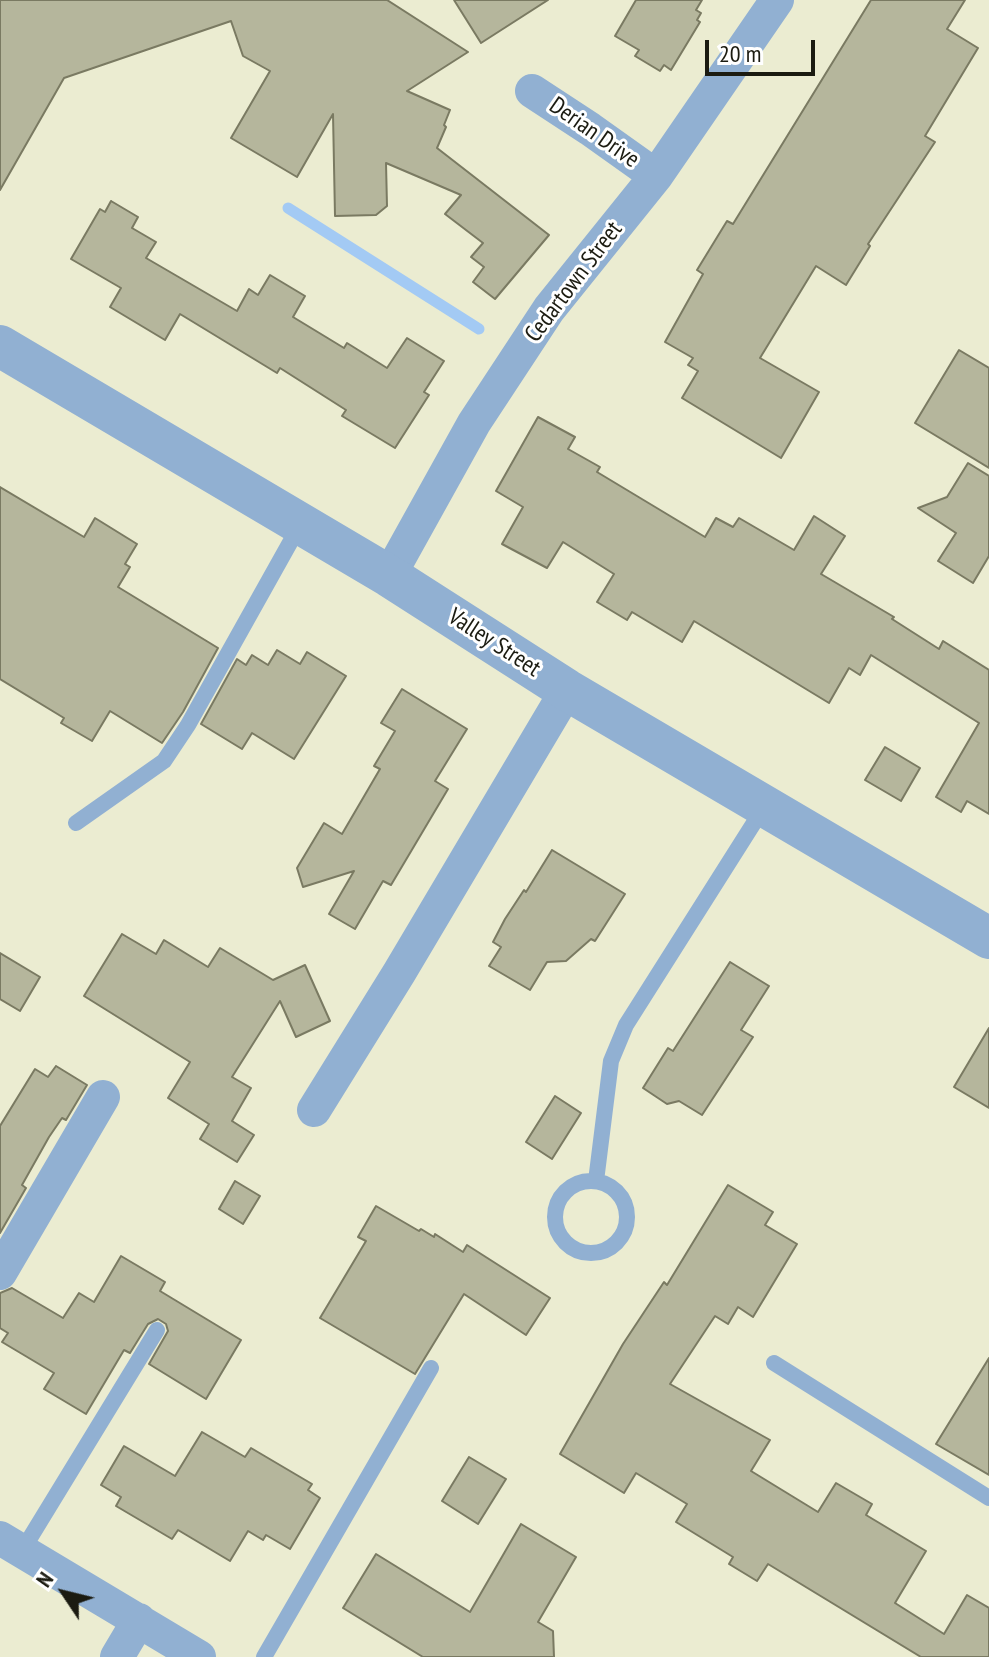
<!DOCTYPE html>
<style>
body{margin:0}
#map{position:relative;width:989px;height:1657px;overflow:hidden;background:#ebecd1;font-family:"PT Sans Narrow",sans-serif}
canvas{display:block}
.north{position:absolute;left:24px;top:1553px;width:80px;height:80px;-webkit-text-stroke:6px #fff;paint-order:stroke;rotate:305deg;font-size:22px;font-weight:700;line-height:32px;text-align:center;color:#1b1b11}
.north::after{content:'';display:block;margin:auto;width:28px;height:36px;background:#1b1b11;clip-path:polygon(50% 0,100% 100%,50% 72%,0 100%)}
.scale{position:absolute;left:705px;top:40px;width:110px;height:36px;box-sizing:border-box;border:4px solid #1b1b11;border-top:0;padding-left:10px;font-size:24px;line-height:28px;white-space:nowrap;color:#1b1b11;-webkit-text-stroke:6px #fff;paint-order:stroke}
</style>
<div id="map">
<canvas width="989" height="1657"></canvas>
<div class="north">N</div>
<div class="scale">20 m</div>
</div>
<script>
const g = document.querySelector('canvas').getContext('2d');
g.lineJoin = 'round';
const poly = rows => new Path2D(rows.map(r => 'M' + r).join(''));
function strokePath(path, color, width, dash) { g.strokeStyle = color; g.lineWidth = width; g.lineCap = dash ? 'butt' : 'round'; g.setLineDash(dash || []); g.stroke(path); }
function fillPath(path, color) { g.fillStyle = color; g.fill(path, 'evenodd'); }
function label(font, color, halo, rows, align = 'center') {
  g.font = font + ' "PT Sans Narrow",sans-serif'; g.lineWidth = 6; g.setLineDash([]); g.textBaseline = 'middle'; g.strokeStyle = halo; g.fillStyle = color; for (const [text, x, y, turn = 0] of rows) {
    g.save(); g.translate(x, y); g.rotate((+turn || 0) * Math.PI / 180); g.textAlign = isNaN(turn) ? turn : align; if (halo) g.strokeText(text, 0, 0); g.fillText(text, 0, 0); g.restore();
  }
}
strokePath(poly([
 [288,208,479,329]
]), '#a3caf4', 11);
const building = poly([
 [0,0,387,0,468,52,407,91,450,110,444,125,446,127,437,148,549,235,495,299,473,282,484,267,471,257,483,243,445,214,461,195,386,163,387,206,376,215,335,216,333,114,297,177,231,138,270,71,243,56,231,21,64,78,0,190,0,0],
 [454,0,548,0,481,43,454,0],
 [636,0,702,0,696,10,701,13,697,20,700,22,671,70,664,65,660,71,635,56,639,50,615,36,636,0],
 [871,0,965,0,947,29,978,48,925,136,935,142,868,244,870,246,846,285,816,266,760,358,819,392,781,458,682,398,698,371,688,365,693,358,665,342,703,274,697,270,727,221,733,224,871,0],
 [111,201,138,217,132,228,156,242,146,258,237,311,249,289,258,295,270,275,305,296,293,317,344,348,347,343,387,368,407,338,444,361,424,392,429,395,395,448,342,416,346,410,280,368,277,373,180,314,165,340,110,307,121,288,71,259,100,209,105,212,111,201],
 [959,350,989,368,989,468,915,423,959,350],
 [538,417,575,437,568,449,600,467,597,472,705,537,716,518,733,527,739,518,794,550,814,516,845,536,821,574,894,617,892,619,939,649,943,641,989,670,989,814,967,801,961,812,936,797,979,723,871,655,860,675,849,668,829,703,694,621,682,642,632,612,627,620,597,602,614,574,563,542,547,568,502,544,523,507,496,491,538,417],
 [968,463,989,476,989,556,973,583,938,561,956,533,918,508,947,497,968,463],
 [0,487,84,537,95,518,137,544,125,564,130,567,118,587,218,648,183,712,162,743,110,711,92,741,61,723,64,718,0,679,0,487],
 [277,650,300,664,307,652,346,676,294,759,252,733,242,749,201,724,237,659,246,665,252,655,268,665,277,650],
 [402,689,467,729,435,781,448,789,391,885,383,881,355,929,329,914,354,871,303,887,297,868,324,823,342,834,380,769,374,766,395,731,381,723,402,689],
 [885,747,920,768,901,801,865,780,885,747],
 [552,850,625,894,595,941,591,939,566,961,547,962,530,990,489,966,501,947,493,942,505,919,524,890,526,892,552,850],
 [122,934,156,954,164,940,208,967,220,948,273,980,305,965,330,1021,296,1037,280,1001,232,1077,251,1088,232,1121,254,1135,237,1162,200,1139,209,1124,168,1098,190,1062,84,996,122,934],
 [0,953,40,977,20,1011,0,999,0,953],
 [730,962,769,986,741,1030,753,1037,702,1115,679,1101,667,1104,643,1088,668,1048,673,1051,730,962],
 [989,1028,989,1108,954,1087,989,1028],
 [56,1066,87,1085,66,1120,62,1118,49,1137,22,1185,26,1188,0,1233,0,1126,35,1069,48,1077,56,1066],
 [555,1096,581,1113,552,1159,526,1142,555,1096],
 [235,1181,260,1196,243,1224,219,1209,235,1181],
 [728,1185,773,1212,765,1225,797,1244,753,1317,738,1307,728,1324,715,1316,670,1384,770,1440,751,1471,818,1512,836,1483,872,1504,866,1515,926,1551,895,1603,944,1634,967,1595,989,1608,989,1657,921,1657,768,1564,757,1581,729,1564,733,1557,676,1522,687,1504,636,1473,624,1493,560,1454,623,1344,664,1282,667,1285,728,1185],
 [376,1206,419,1231,421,1229,434,1237,435,1234,463,1252,467,1245,550,1298,526,1335,464,1294,415,1374,320,1318,366,1241,358,1237,376,1206],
 [121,1256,165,1282,160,1291,241,1340,206,1399,149,1364,168,1331,166,1324,158,1319,148,1324,130,1353,124,1350,86,1414,44,1389,54,1373,2,1342,8,1333,0,1328,0,1293,12,1288,63,1318,79,1293,94,1302,121,1256],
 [989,1358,989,1475,936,1444,989,1358],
 [202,1432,245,1457,251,1448,312,1484,308,1490,320,1498,290,1549,266,1535,263,1540,248,1531,230,1561,178,1530,172,1539,116,1506,121,1497,101,1485,124,1446,175,1476,202,1432],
 [469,1457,506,1479,478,1524,442,1501,469,1457],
 [521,1524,576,1557,538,1622,553,1631,554,1657,423,1657,343,1608,376,1554,470,1612,521,1524]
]);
fillPath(building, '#b5b69c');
strokePath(building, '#7a7a62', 2);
strokePath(poly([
 [76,823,164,761,188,725,301,523],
 [596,1181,611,1061,626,1025,764,807],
 '555 1217a36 36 0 1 1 72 0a36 36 0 1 1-72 0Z',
 [774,1363,989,1498],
 [22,1551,157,1330],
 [264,1657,431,1368]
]), '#91b0d2', 16);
strokePath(poly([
 [532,91,590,129,656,176],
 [389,576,474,423,549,309,656,176,777,0],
 [314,1110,399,973,567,690],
 [0,1273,103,1097],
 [0,1538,199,1657],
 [117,1657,139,1620]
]), '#91b0d2', 34);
strokePath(poly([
 [0,346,389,576,567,690,989,938]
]), '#91b0d2', 42);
label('24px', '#1b1b11', '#fff', [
 ["Derian Drive",594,133,35],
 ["Cedartown Street",574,282,-53],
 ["Valley Street",494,643,33]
]);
</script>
